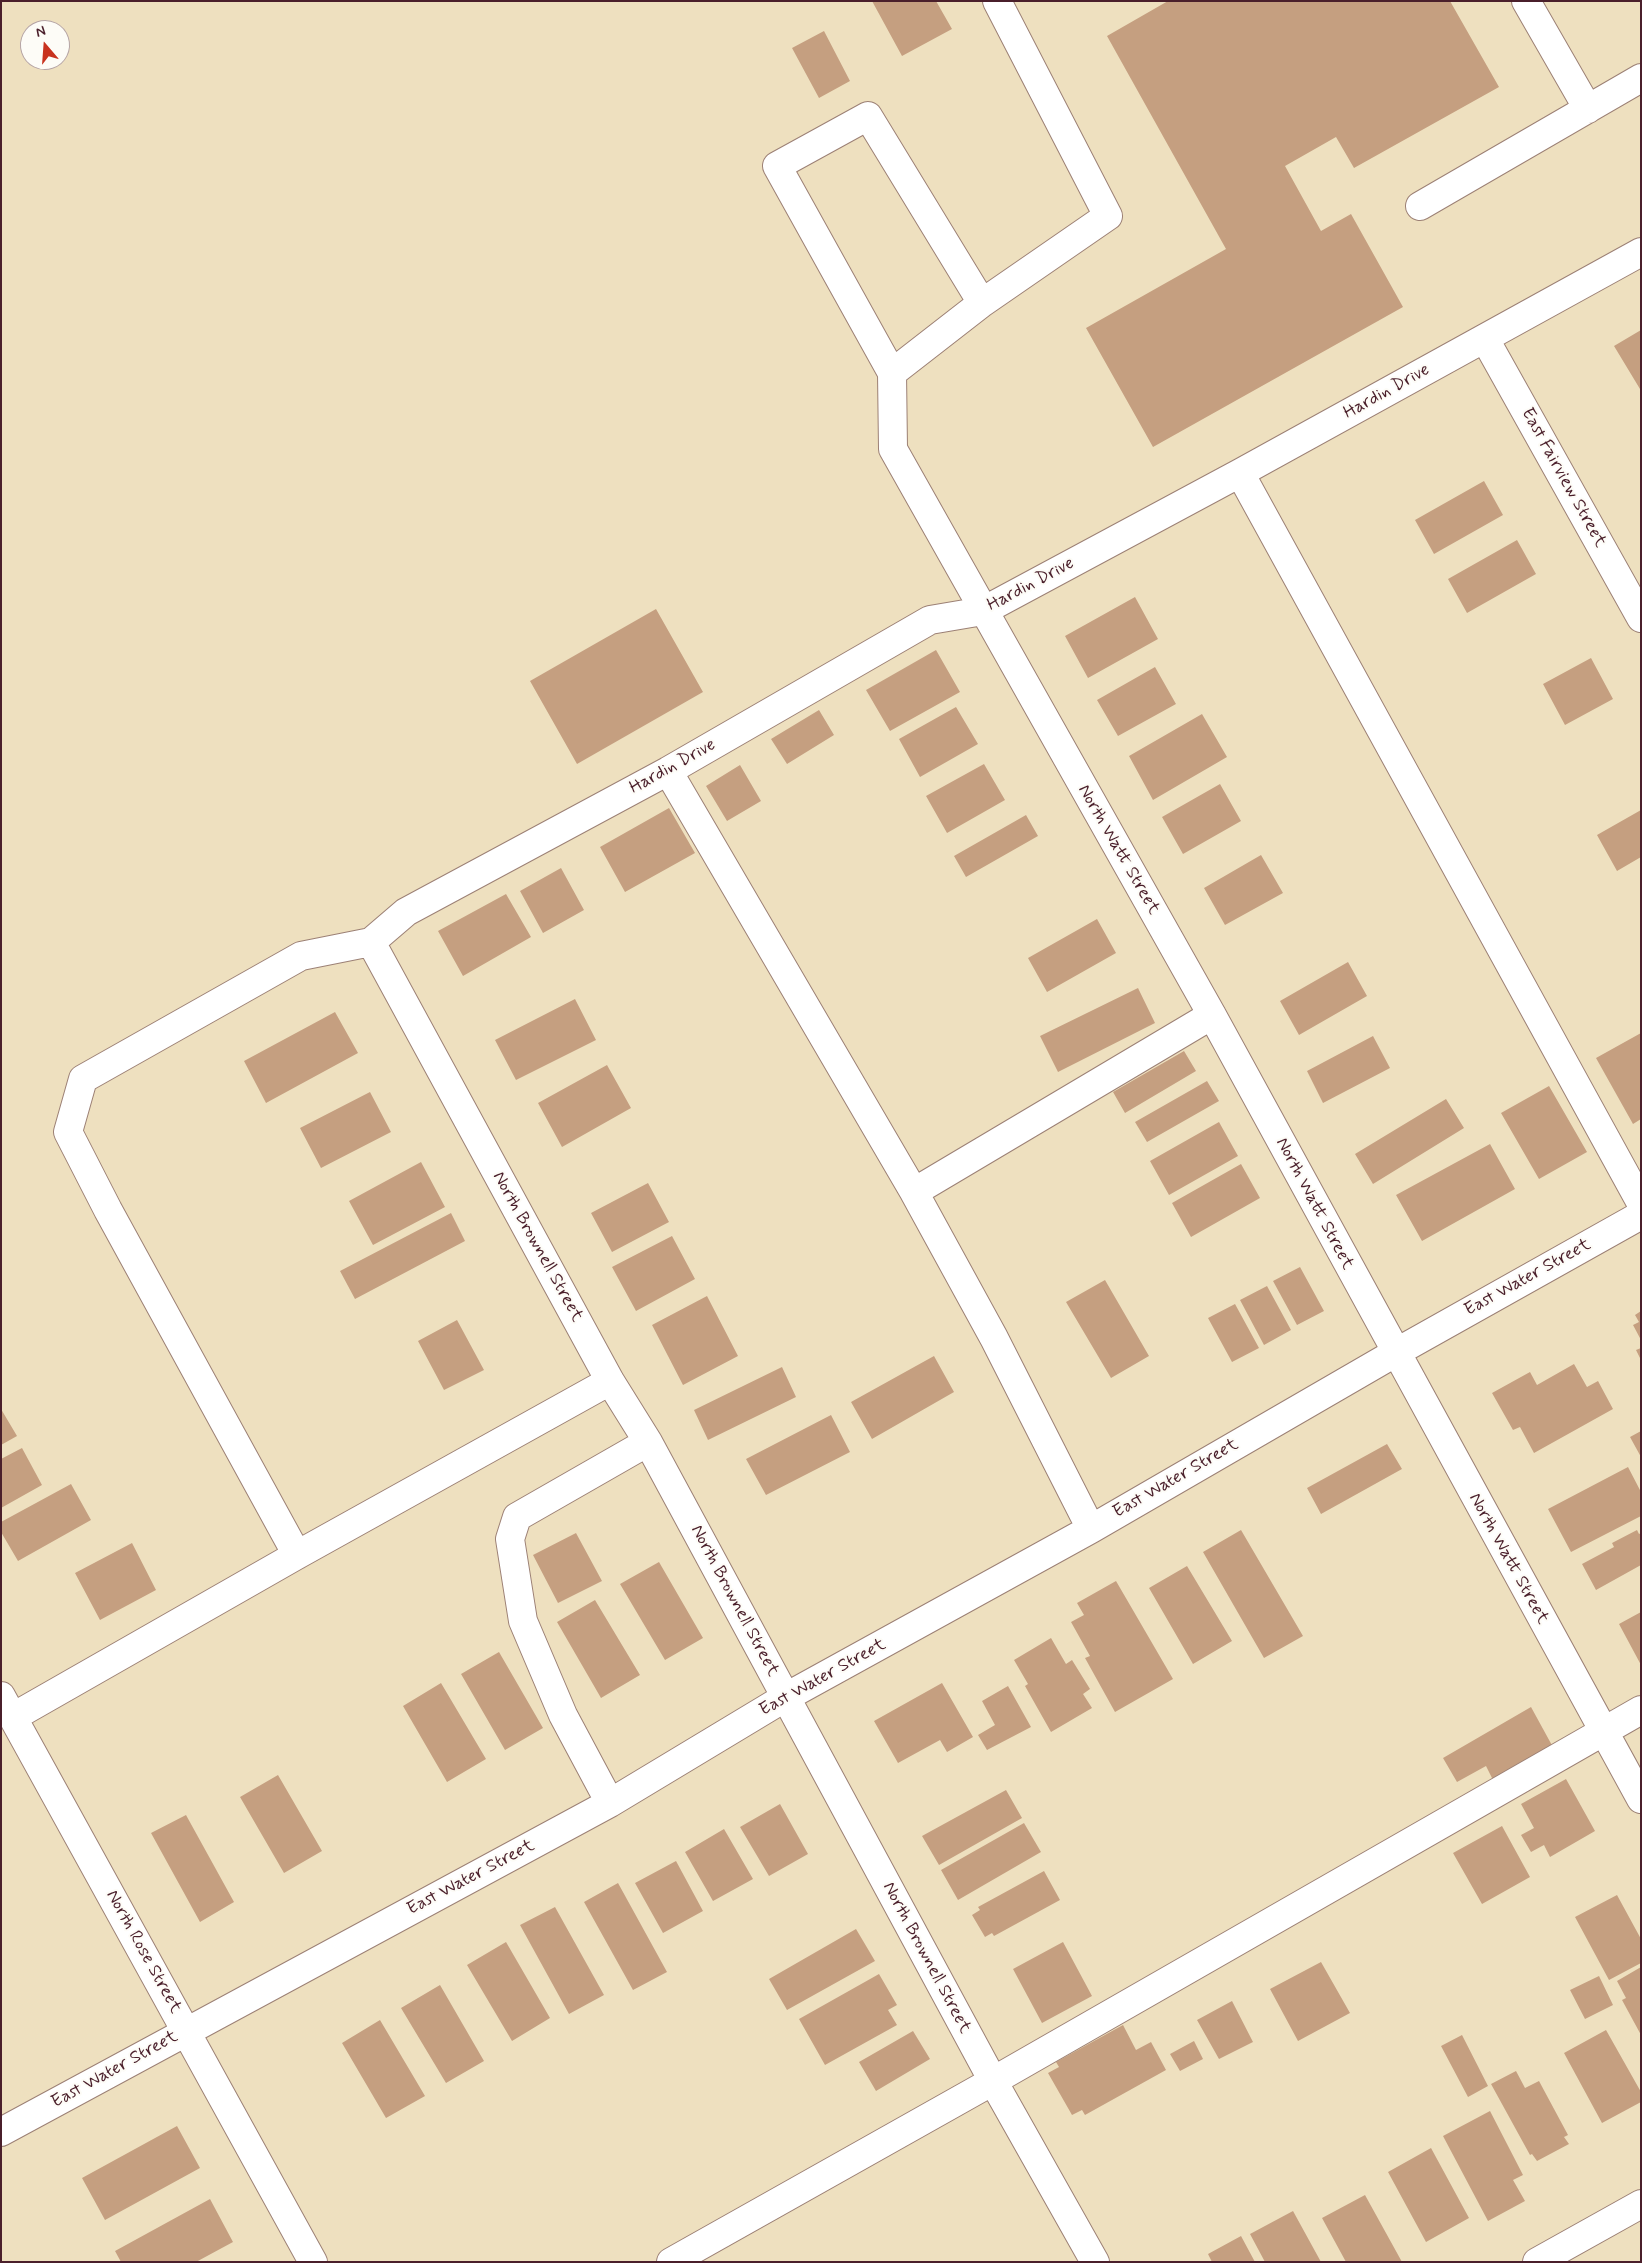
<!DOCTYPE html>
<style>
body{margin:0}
#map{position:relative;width:1642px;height:2263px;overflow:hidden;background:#eee0bf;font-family:Mynerve,sans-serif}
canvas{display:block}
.frame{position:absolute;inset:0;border:2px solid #4a1f2b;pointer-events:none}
.north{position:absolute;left:20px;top:20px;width:50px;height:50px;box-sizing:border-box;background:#fdfcf7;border:1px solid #b5a4a5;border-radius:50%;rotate:342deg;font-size:14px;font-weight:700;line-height:20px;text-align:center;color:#4a1f2b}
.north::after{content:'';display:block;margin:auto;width:18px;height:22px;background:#c8321e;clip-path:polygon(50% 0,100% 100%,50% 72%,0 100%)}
</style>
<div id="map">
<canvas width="1642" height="2263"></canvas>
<div class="frame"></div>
<div class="north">N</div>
</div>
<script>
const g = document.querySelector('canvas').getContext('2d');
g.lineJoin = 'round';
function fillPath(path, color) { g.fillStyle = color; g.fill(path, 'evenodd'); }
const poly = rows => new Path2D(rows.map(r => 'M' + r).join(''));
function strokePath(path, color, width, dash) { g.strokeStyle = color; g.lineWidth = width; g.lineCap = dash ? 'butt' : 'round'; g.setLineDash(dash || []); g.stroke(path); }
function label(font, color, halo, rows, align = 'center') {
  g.font = font + ' Mynerve,sans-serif'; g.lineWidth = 4; g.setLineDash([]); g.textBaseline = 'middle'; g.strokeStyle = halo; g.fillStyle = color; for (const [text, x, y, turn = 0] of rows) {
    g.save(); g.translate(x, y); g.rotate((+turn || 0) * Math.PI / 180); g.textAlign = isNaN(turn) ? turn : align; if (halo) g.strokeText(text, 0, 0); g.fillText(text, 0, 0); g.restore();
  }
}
fillPath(poly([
 [872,1,936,1,952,29,902,56],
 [1168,1,1450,1,1499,87,1354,168,1336,137,1285,166,1321,231,1351,214,1403,307,1153,447,1086,328,1226,249,1107,36],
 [824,31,850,81,819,98,792,48],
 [1641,330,1641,388,1640,389,1614,346],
 [1484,481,1503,515,1434,554,1415,520],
 [1517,540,1536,574,1467,613,1448,579],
 [1135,597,1158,639,1088,678,1065,636],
 [656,609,703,692,577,764,530,681],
 [936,650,960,692,890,731,866,690],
 [1591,658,1613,699,1565,725,1543,684],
 [1155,667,1176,704,1118,736,1097,700],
 [956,707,978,744,920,777,899,739],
 [819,710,834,735,787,764,771,739],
 [1202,714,1227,757,1153,800,1129,756],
 [984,764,1005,800,947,833,926,796],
 [740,765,761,801,727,821,706,786],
 [1220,784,1241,821,1183,854,1162,817],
 [669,808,695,853,625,892,600,847],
 [1641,810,1641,857,1617,871,1597,835],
 [1026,815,1038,836,966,877,954,856],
 [1261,855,1283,893,1225,925,1204,888],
 [561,868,584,910,543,933,520,891],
 [506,894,531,937,463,976,438,931],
 [1097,919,1116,953,1047,992,1028,958],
 [1348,962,1367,996,1299,1035,1280,1001],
 [1138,988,1155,1023,1058,1072,1040,1036],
 [575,999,596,1040,516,1080,495,1040],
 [335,1012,358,1053,266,1103,244,1061],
 [1641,1033,1641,1119,1633,1124,1596,1058],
 [1373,1036,1390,1068,1323,1103,1307,1071],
 [1184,1051,1196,1071,1125,1113,1113,1092],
 [607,1065,631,1108,562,1147,538,1103],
 [1207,1081,1219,1101,1147,1142,1135,1122],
 [1549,1086,1587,1152,1539,1179,1501,1113],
 [370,1092,391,1132,321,1168,300,1128],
 [1446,1099,1464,1128,1373,1184,1355,1154],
 [1219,1122,1238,1156,1169,1195,1150,1161],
 [1490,1144,1515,1189,1422,1241,1396,1195],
 [421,1162,445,1207,373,1245,349,1201],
 [1241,1164,1260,1198,1191,1237,1172,1203],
 [648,1183,669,1222,612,1252,591,1213],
 [451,1213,465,1241,355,1299,340,1271],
 [672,1236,695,1279,636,1311,612,1267],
 [1300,1267,1324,1311,1297,1325,1273,1281],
 [1105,1280,1149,1356,1111,1378,1066,1302],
 [1267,1286,1291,1330,1264,1345,1240,1300],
 [707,1296,738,1356,683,1385,652,1325],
 [1235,1304,1259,1348,1232,1362,1208,1318],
 [1641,1311,1641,1340,1633,1325,1639,1322,1635,1315],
 [457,1320,484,1370,444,1390,418,1341],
 [1641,1348,1641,1360,1636,1350],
 [934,1356,954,1392,872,1439,851,1402],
 [1574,1364,1587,1387,1598,1381,1613,1409,1534,1453,1520,1427,1513,1430,1492,1393,1530,1372,1537,1385],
 [782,1367,796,1397,708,1440,694,1410],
 [1,1409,17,1436,1,1445],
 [831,1415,850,1452,766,1495,746,1459],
 [1641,1431,1641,1457,1630,1437],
 [1387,1444,1402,1469,1321,1514,1307,1488],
 [22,1448,42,1485,1,1508,1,1459],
 [1628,1467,1641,1492,1641,1516,1571,1552,1548,1509],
 [71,1484,91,1520,18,1561,1,1532,1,1522],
 [1241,1530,1303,1636,1264,1658,1203,1552],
 [1637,1530,1639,1534,1641,1533,1641,1565,1596,1590,1582,1564,1614,1547,1612,1543],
 [576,1533,602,1581,558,1603,533,1555],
 [132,1543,156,1590,100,1620,75,1573],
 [659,1562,703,1638,665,1660,620,1584],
 [1187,1566,1232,1641,1193,1664,1149,1588],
 [1116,1581,1173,1679,1115,1712,1085,1658,1090,1656,1071,1622,1084,1615,1077,1603],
 [595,1600,640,1675,601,1698,557,1622],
 [1641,1612,1641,1665,1619,1624],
 [1051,1638,1066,1664,1072,1660,1090,1689,1083,1694,1092,1708,1051,1732,1025,1686,1028,1684,1014,1660],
 [499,1652,543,1728,505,1750,461,1674],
 [441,1683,486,1759,447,1782,403,1706],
 [942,1683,973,1737,947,1752,940,1740,898,1763,874,1721],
 [1008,1686,1031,1727,987,1750,978,1735,995,1725,982,1701],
 [1531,1707,1554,1749,1494,1782,1486,1766,1457,1782,1443,1758],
 [278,1775,322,1851,284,1873,240,1797],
 [1566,1779,1595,1831,1550,1857,1544,1845,1531,1852,1521,1835,1534,1828,1521,1804],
 [1006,1790,1022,1818,939,1865,922,1836],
 [780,1804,808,1854,769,1876,740,1827],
 [186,1815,234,1902,200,1922,151,1833],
 [1024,1823,1041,1852,958,1900,941,1870],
 [1502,1826,1530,1877,1482,1904,1453,1853],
 [724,1829,753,1879,713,1901,685,1852],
 [676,1861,703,1911,663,1933,635,1883],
 [1044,1871,1060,1900,994,1936,992,1933,985,1937,972,1915,980,1910,978,1907],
 [618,1883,667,1972,633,1990,584,1902],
 [1617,1895,1641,1939,1641,1963,1609,1980,1575,1917],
 [555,1907,604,1995,569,2014,520,1925],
 [856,1929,875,1961,787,2010,769,1979],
 [506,1942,550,2018,512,2041,467,1965],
 [1063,1942,1092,1996,1042,2023,1013,1969],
 [1321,1962,1350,2013,1298,2041,1270,1989],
 [1641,1967,1641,2035,1622,2000,1626,1998,1617,1981],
 [879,1974,897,2005,888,2010,897,2025,825,2065,799,2019],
 [1599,1976,1613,2005,1585,2019,1570,1990],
 [440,1985,484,2061,446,2083,401,2008],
 [1232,2001,1253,2042,1219,2059,1197,2020],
 [380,2020,425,2096,386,2118,342,2043],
 [1123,2025,1136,2050,1151,2042,1166,2070,1085,2115,1082,2110,1072,2115,1048,2073,1059,2067,1056,2062],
 [1606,2030,1641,2092,1641,2102,1602,2123,1564,2053],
 [913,2031,930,2059,876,2091,859,2062],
 [1462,2035,1488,2086,1468,2097,1441,2046],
 [1194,2041,1203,2059,1180,2071,1170,2054],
 [1516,2071,1525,2088,1539,2081,1568,2135,1564,2137,1569,2144,1537,2161,1532,2154,1530,2155,1491,2084],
 [1490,2111,1523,2175,1513,2180,1525,2201,1488,2221,1443,2136],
 [177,2126,200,2168,105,2220,82,2178],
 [1431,2148,1469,2218,1426,2242,1388,2172],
 [1365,2195,1402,2262,1346,2262,1322,2218],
 [210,2199,233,2242,196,2262,121,2262,115,2251],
 [1293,2211,1321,2262,1265,2262,1250,2234],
 [1241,2236,1255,2262,1212,2262,1208,2254]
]), '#c59f80');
const minor = poly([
 [1526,1,1588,109],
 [1420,206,1641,78],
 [982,303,1108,216,997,1],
 [1485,339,1641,618],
 [892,373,982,303,868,116,777,166,892,373,893,449,1212,1015,1641,1799],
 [1240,473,1641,1203],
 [668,771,914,1192,994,1338,1091,1529],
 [371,942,610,1381,648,1442,993,2081,1095,2262],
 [371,942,406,912,668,771,930,620,983,611,1240,473,1641,252],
 [914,1192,1212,1015],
 [297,1555,108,1210,68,1132,83,1079,301,956,371,942],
 [1,1696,313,2262],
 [13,1717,297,1555,610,1381],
 [610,1803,563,1715,523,1621,510,1539,517,1517,648,1442],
 [1,2132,610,1803,786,1697,1091,1529,1395,1353,1641,1215],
 [671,2262,993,2081,1641,1710],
 [1537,2262,1641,2204]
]);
strokePath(minor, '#9c8075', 30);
strokePath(minor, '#fff', 28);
label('18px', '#4a1f2b', '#fdfcf7', [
 ["Hardin Drive",1387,392,-29],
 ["East Fairview Street",1563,478,61],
 ["Hardin Drive",1031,585,-28],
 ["Hardin Drive",673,767,-29],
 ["North Watt Street",1118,850,60],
 ["North Watt Street",1314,1204,62],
 ["North Brownell Street",537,1247,61],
 ["East Water Street",1528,1278,-29],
 ["East Water Street",1176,1479,-30],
 ["North Watt Street",1508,1559,61],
 ["North Brownell Street",734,1601,62],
 ["East Water Street",823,1678,-29],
 ["East Water Street",471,1878,-28],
 ["North Rose Street",143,1952,61],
 ["North Brownell Street",926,1958,62],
 ["East Water Street",115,2070,-29]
]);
</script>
